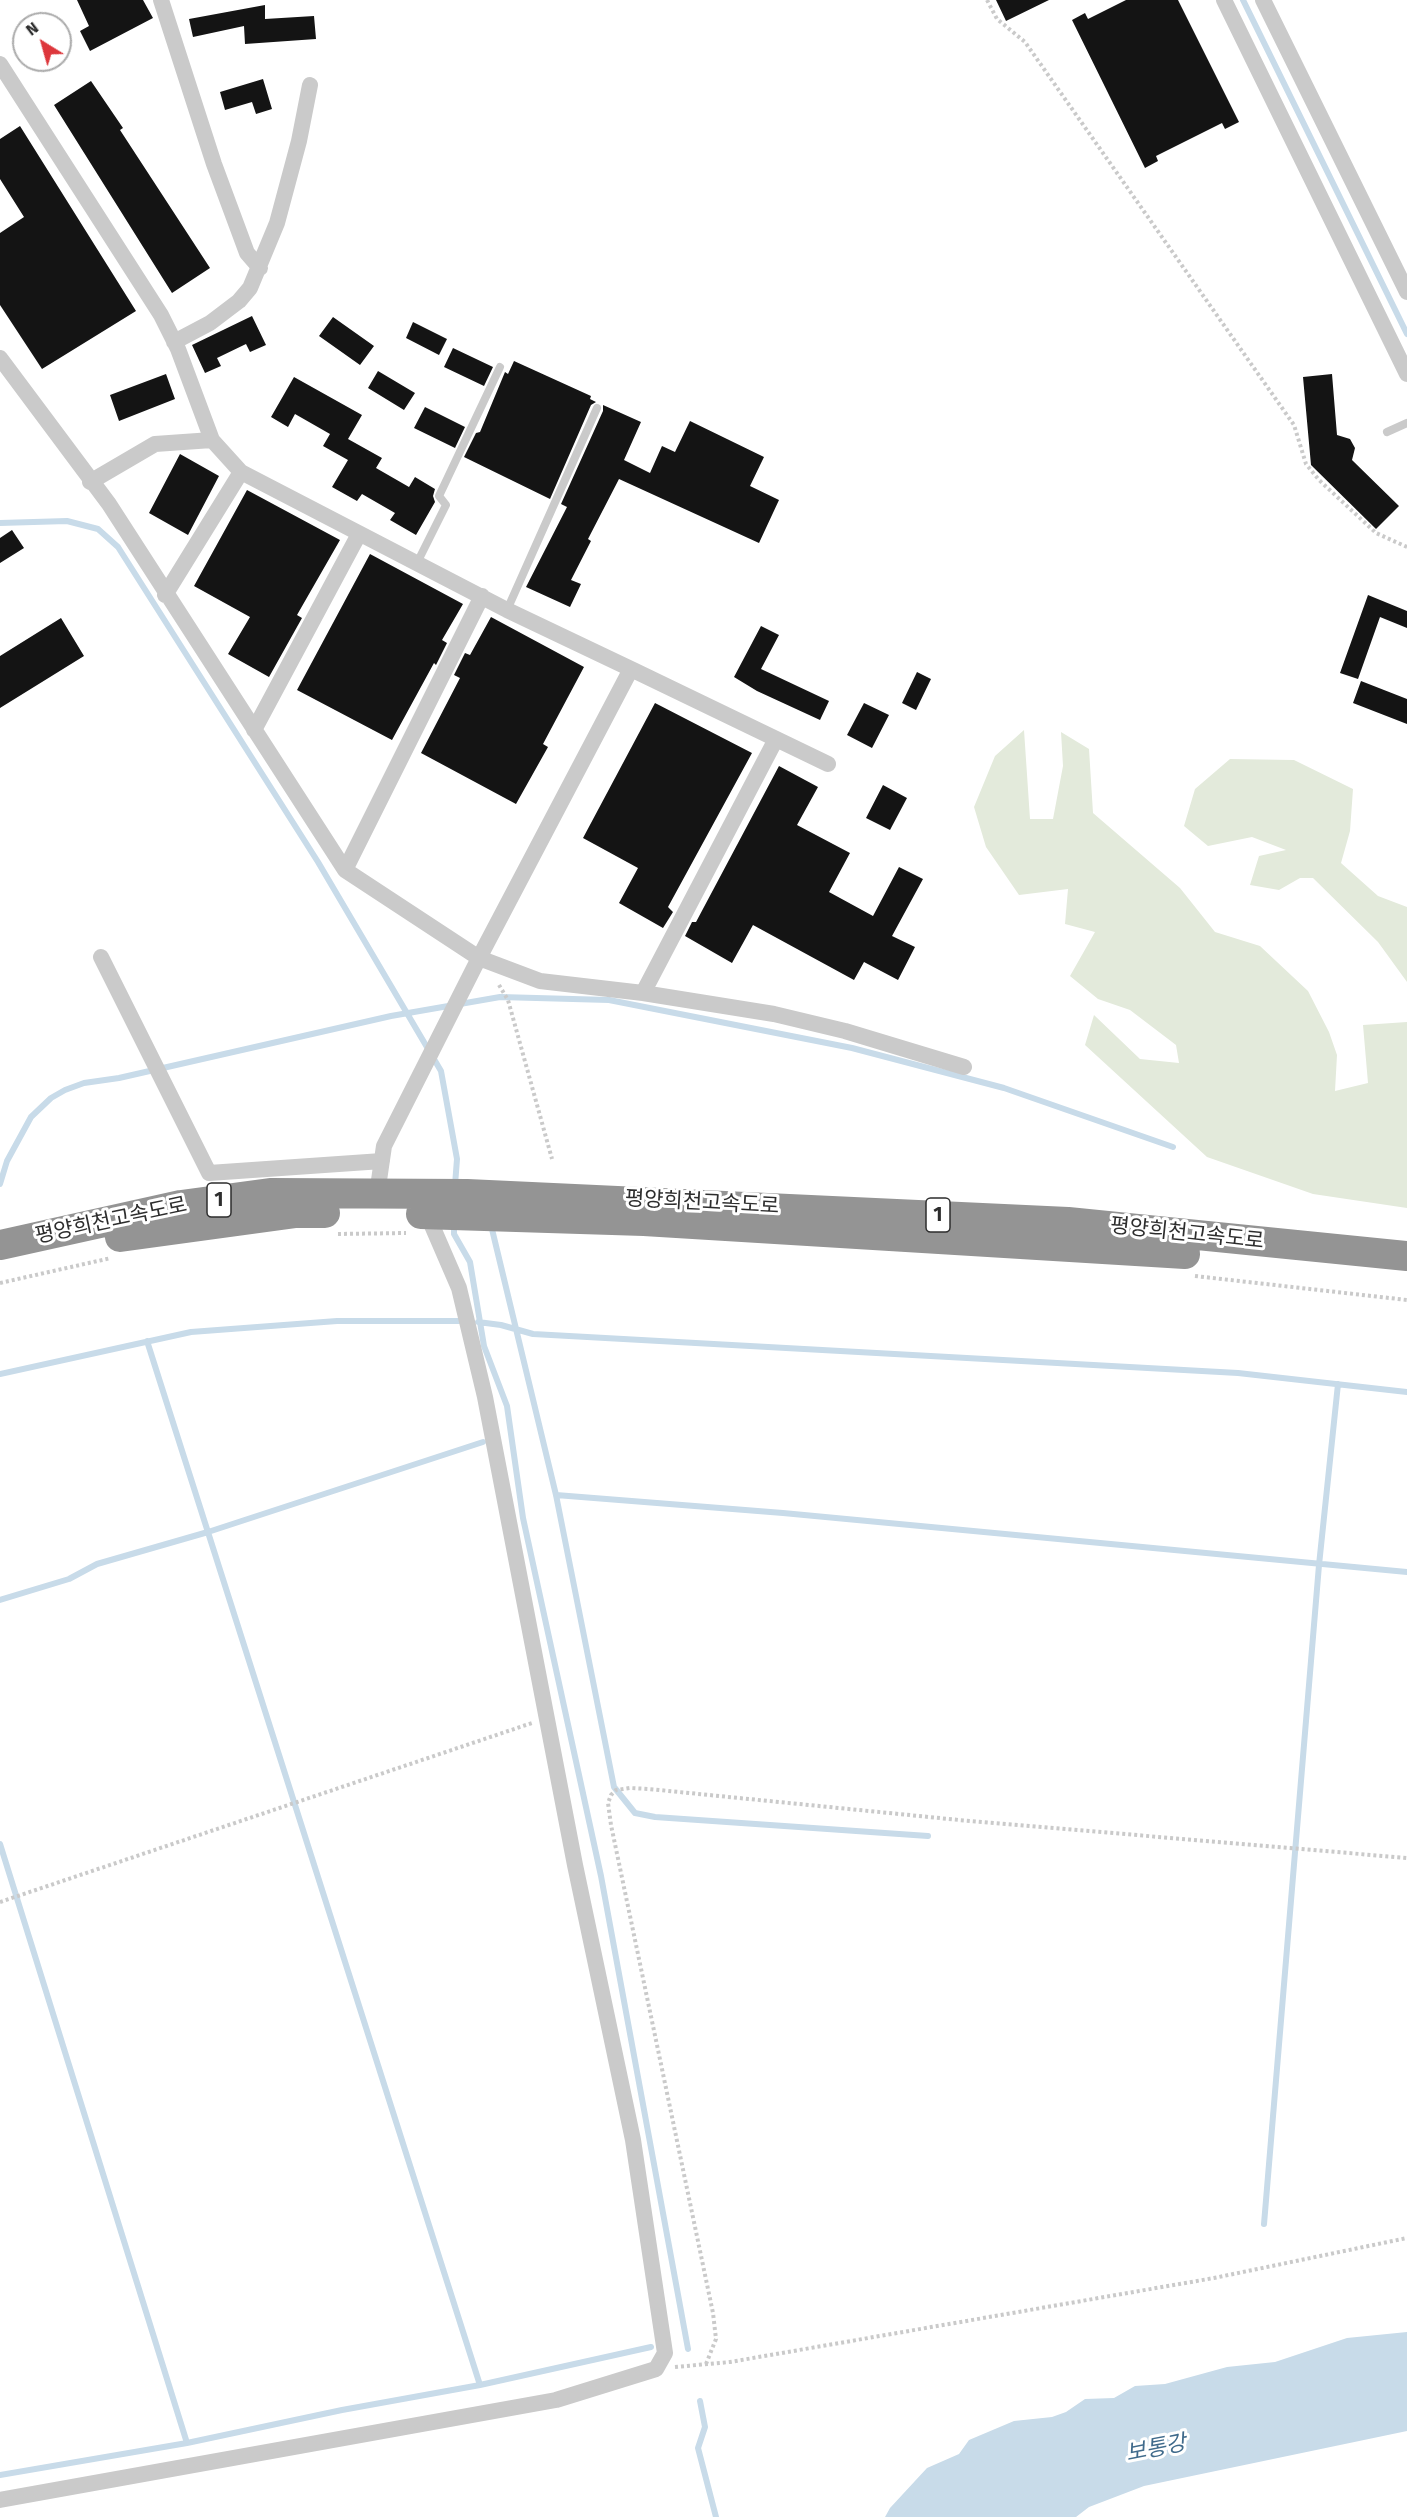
<!DOCTYPE html>
<meta charset="utf-8">
<style>
body{margin:0}
#map{position:relative;width:1407px;height:2517px;overflow:hidden;background:#fff;font-family:"Fira Sans",sans-serif}
canvas{display:block}
.north{position:absolute;left:12px;top:12px;width:60px;height:60px;box-sizing:border-box;background:#fff;border:2px solid #ababab;border-radius:50%;rotate:323deg;font-size:16px;font-weight:700;line-height:24px;text-align:center;color:#2d2d2d}
.north::after{content:'';display:block;margin:auto;width:21px;height:27px;background:#dd373c;clip-path:polygon(50% 0,100% 100%,50% 72%,0 100%)}
</style>
<div id="map">
<canvas width="1407" height="2517"></canvas>
<div class="north">N</div>
</div>
<script>
const g = document.querySelector('canvas').getContext('2d');
g.lineJoin = 'round';
function fillPath(path, color) { g.fillStyle = color; g.fill(path, 'evenodd'); }
const poly = rows => new Path2D(rows.map(r => 'M' + r).join(''));
function strokePath(path, color, width, dash) { g.strokeStyle = color; g.lineWidth = width; g.lineCap = dash ? 'butt' : 'round'; g.setLineDash(dash || []); g.stroke(path); }
function label(font, color, halo, rows, align = 'center') {
  g.font = font + ' "Fira Sans","Noto Sans KR",sans-serif'; g.lineWidth = 6; g.setLineDash([]); g.textBaseline = 'middle'; g.strokeStyle = halo; g.fillStyle = color; for (const [text, x, y, turn = 0] of rows) {
    g.save(); g.translate(x, y); g.rotate((+turn || 0) * Math.PI / 180); g.textAlign = isNaN(turn) ? turn : align; if (halo) g.strokeText(text, 0, 0); g.fillText(text, 0, 0); g.restore();
  }
}
fillPath(poly([
 [1024,730,1030,819,1053,819,1063,766,1061,732,1089,749,1093,813,1180,888,1215,932,1260,946,1308,991,1329,1032,1337,1055,1335,1091,1368,1083,1363,1025,1407,1022,1407,1208,1313,1194,1207,1157,1085,1045,1094,1015,1140,1059,1179,1063,1176,1045,1130,1010,1098,999,1070,976,1095,932,1065,924,1068,889,1019,895,986,847,974,807,995,756],
 [1230,759,1294,760,1353,789,1350,831,1341,863,1378,896,1407,907,1407,982,1378,942,1313,878,1300,878,1279,890,1250,885,1259,856,1286,850,1252,837,1208,846,1184,826,1195,789]
]), '#e3eadb');
fillPath(poly([
 [1407,2332,1407,2431,1144,2486,1089,2507,1076,2517,885,2517,890,2508,927,2468,959,2454,969,2440,1014,2421,1052,2417,1066,2412,1085,2399,1114,2398,1135,2386,1165,2384,1227,2367,1275,2362,1347,2338]
]), '#c8dbe9');
strokePath(poly([
 [1243,0,1407,334],
 [0,523,67,521,98,529,118,547,318,862,441,1071,457,1159,455,1185],
 [0,1184,7,1161,31,1117,51,1098,65,1090,84,1083,119,1078,391,1016,500,997,609,1000,852,1048,1004,1088,1173,1147],
 [454,1222,454,1234,470,1262,484,1346,507,1406,523,1518,601,1876,688,2349],
 [491,1225,556,1495,614,1787,635,1813,655,1817,928,1836],
 [478,1322,501,1325,533,1334,1238,1373,1407,1392],
 [147,1341,480,2385],
 [0,1374,191,1332,337,1321,465,1321],
 [556,1495,783,1513,1407,1572],
 [0,1600,69,1579,97,1564,208,1532,483,1442],
 [0,1844,187,2443],
 [1264,2224,1319,1565,1338,1384],
 [700,2401,705,2427,698,2448,716,2517],
 [0,2475,187,2443,342,2410,480,2385,651,2347]
]), '#c8dbe9', 6);
fillPath(poly([
 [77,0,143,0,153,18,90,51,80,31,89,26],
 [996,0,1049,0,1006,21],
 [1126,0,1178,0,1239,122,1225,129,1222,123,1156,156,1158,161,1145,168,1072,20,1085,13,1088,19],
 [265,5,265,19,314,16,316,39,245,44,244,26,193,37,189,19],
 [263,79,272,109,256,114,252,102,225,110,220,92],
 [91,81,123,128,120,130,210,268,172,293,54,105],
 [20,126,136,311,42,369,0,305,0,233,24,217,0,179,0,139],
 [252,316,266,345,250,352,246,344,217,358,221,366,205,373,192,345],
 [333,317,374,346,360,365,319,336],
 [413,322,447,339,439,355,406,338],
 [453,348,493,367,484,386,444,367],
 [514,361,591,396,590,399,596,402,591,405,550,499,464,457,476,433,480,432,505,372,508,374],
 [378,371,415,393,404,410,368,388],
 [166,374,175,399,119,421,110,395],
 [1332,374,1337,435,1350,439,1355,448,1352,460,1399,506,1376,529,1311,465,1303,377],
 [294,377,362,415,348,439,382,458,376,468,409,487,415,477,435,489,433,496,435,502,416,535,390,520,395,513,362,494,357,501,332,487,348,460,323,446,330,434,295,414,288,427,271,417],
 [603,405,641,422,624,460,650,473,662,446,675,452,690,421,764,457,750,486,779,500,759,543,619,479,588,539,591,541,571,580,581,584,570,607,526,587,567,507,561,504,603,411],
 [425,407,465,427,455,448,414,428],
 [180,454,219,476,188,535,149,513],
 [247,490,340,540,297,615,302,618,269,677,228,654,250,617,194,586],
 [12,530,24,548,0,563,0,538],
 [370,554,463,604,442,640,447,643,436,665,434,663,392,740,297,690],
 [1368,595,1407,611,1407,628,1380,617,1358,679,1340,673],
 [491,617,584,667,543,744,548,747,516,804,421,753,460,678,454,675,465,653,470,655],
 [61,618,84,656,0,708,0,656],
 [761,626,779,635,761,669,829,701,820,720,757,691,734,677],
 [917,672,931,679,916,710,902,703],
 [1361,681,1407,699,1407,724,1353,703],
 [655,703,752,753,668,907,673,912,663,928,619,903,638,868,583,838],
 [864,703,889,715,872,748,847,735],
 [779,766,818,787,797,825,850,853,829,892,873,916,899,867,923,879,892,936,915,947,898,980,864,962,854,980,753,925,732,963,685,936,692,922,696,922],
 [883,785,907,798,890,830,866,818]
]), '#141414');
strokePath(poly([
 [987,0,997,19,1025,42,1294,425,1306,464,1319,480,1376,533,1407,547],
 [499,985,508,1000,552,1159],
 [338,1234,406,1233],
 [1195,1276,1407,1300],
 [0,1283,111,1258],
 [0,1902,532,1723],
 [706,2364,716,2339,713,2313,611,1825,608,1803,611,1795,616,1790,630,1788,649,1789,959,1820,1407,1858],
 [675,2367,730,2362,1214,2278,1407,2238]
]), '#cacaca', 4, [3, 3]);
strokePath(poly([
 [1387,432,1407,423],
 [417,563,446,505,439,496,500,367],
 [507,610,597,408]
]), '#cacaca', 8);
strokePath(poly([
 [161,0,214,164,247,253,260,268],
 [1224,0,1407,374],
 [1263,0,1407,292],
 [0,64,161,315,178,349,212,440],
 [174,342,210,323,239,301,250,288,277,223,299,141,310,85],
 [0,358,109,504,345,870,479,958,384,1146,377,1194],
 [90,482,155,444,212,440,241,472,507,610,631,669,479,958,540,981,643,993,774,1014,845,1031,964,1067],
 [165,595,241,472],
 [631,669,828,764],
 [254,730,359,534],
 [345,870,482,596],
 [101,957,209,1173,382,1161],
 [643,993,776,739],
 [0,2500,556,2400,656,2369,665,2353,633,2140,575,1865,485,1397,459,1288,427,1214]
]), '#cacaca', 16);
strokePath(poly([
 [421,1214,644,1221,1185,1254],
 [120,1237,296,1213,325,1213],
 [0,1245,181,1205,270,1193,467,1194,1068,1222,1407,1256]
]), '#949494', 30);
for (const [x, y, w] of [
 [219,1200,24],
 [938,1215,24]
]) { const box = new Path2D(); box.roundRect(x - w / 2, y - 17, w, 34, 4.5); g.fillStyle = '#fff'; g.fill(box); strokePath(box, '#2d2d2d', 1.5); }
label('bold 20px', '#2d2d2d', null, [
 ["1",219,1200],
 ["1",938,1215]
]);
label('21px', '#2d2d2d', '#fff', [
 ["평양희천고속도로",702,1203,3],
 ["평양희천고속도로",111,1221,-12],
 ["평양희천고속도로",1187,1234,6]
]);
label('italic 22px', '#3f6a8b', '#fff', [
 ["보통강",1156,2449,-11]
]);
</script>
